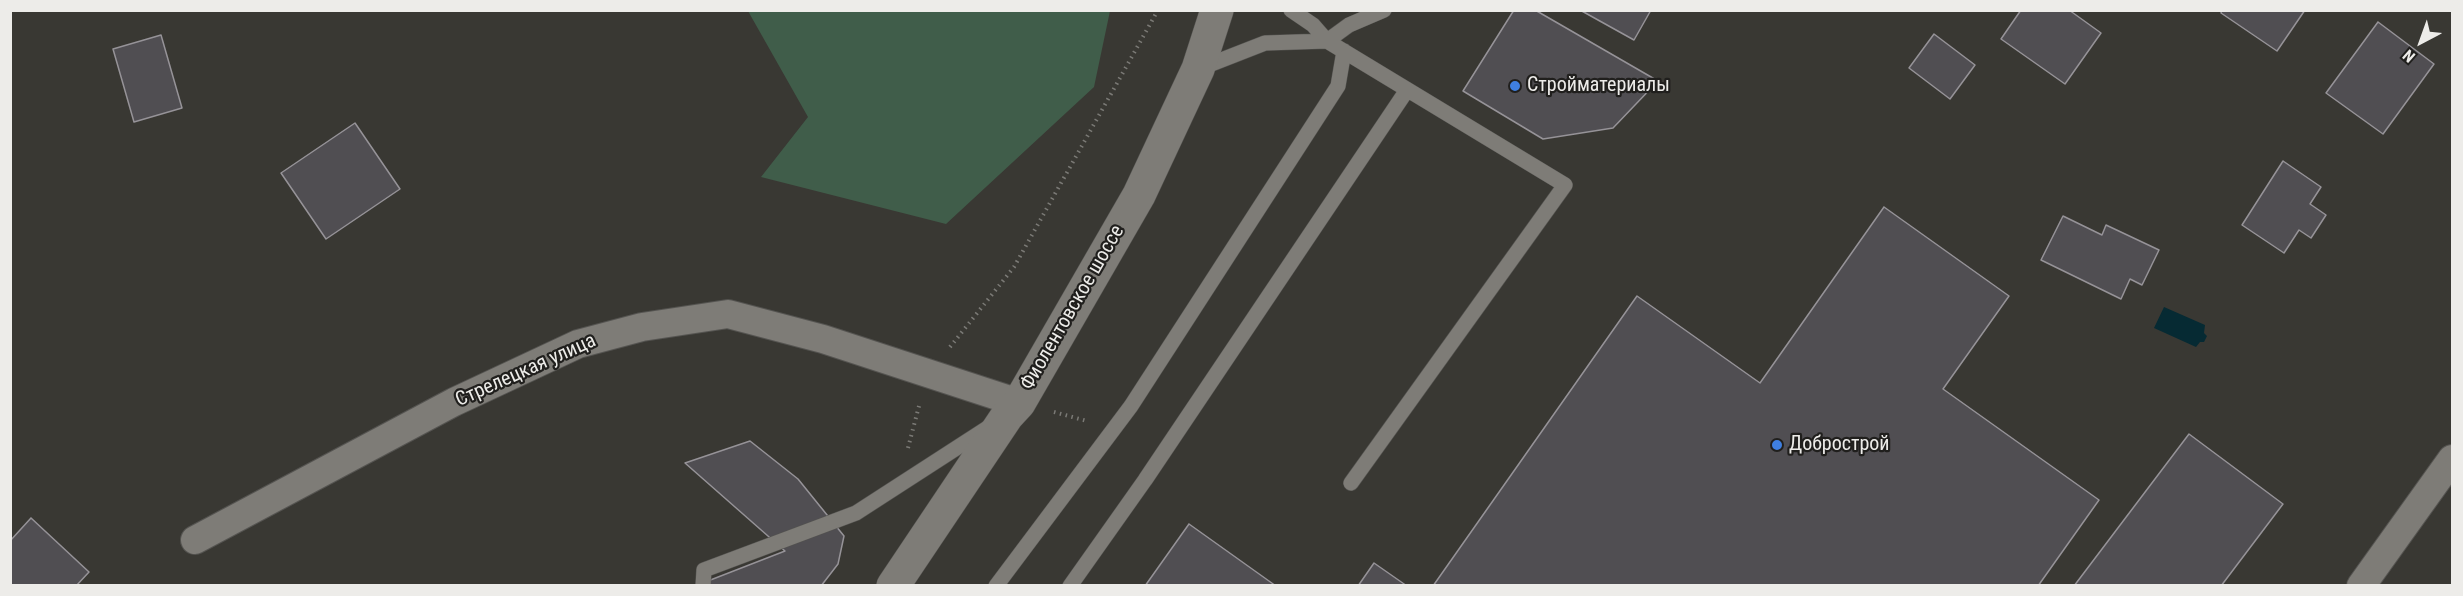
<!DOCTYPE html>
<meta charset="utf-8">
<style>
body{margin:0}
#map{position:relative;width:2463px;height:596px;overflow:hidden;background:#393833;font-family:"Roboto Condensed",sans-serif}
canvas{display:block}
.frame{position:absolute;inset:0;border:12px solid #edece9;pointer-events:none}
.north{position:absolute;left:2391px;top:12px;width:60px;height:60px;-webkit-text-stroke:4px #201f1d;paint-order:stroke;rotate:221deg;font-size:16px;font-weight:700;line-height:24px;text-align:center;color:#edece9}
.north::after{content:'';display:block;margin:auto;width:21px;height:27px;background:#edece9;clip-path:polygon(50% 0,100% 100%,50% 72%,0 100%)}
</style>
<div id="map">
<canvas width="2463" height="596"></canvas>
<div class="frame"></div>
<div class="north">N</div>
</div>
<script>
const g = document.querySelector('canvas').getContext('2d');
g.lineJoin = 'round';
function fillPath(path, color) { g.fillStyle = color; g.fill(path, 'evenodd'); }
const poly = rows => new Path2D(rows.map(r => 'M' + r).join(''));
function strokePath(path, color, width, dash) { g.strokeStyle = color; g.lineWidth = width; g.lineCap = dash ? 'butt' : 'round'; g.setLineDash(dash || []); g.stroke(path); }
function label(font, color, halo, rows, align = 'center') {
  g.font = font + ' "Roboto Condensed",sans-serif'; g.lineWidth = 4.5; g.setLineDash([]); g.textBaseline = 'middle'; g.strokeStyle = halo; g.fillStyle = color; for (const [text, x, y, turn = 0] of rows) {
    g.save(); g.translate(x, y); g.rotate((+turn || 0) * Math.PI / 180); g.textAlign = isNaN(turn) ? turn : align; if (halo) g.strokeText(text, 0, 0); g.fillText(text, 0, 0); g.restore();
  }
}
fillPath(poly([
 [748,11,1110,11,1094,87,946,224,761,177,808,117]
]), '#405d4a');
fillPath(poly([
 [2164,307,2205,325,2204,333,2207,336,2204,342,2200,342,2196,347,2154,328]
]), '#062a33');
const building = poly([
 [1514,10,1535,10,1658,81,1613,128,1543,139,1463,91,1514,10],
 [1580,10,1651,10,1634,40,1580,10],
 [2021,10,2069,10,2101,33,2065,84,2001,39,2021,10],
 [2222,10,2305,10,2277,51,2221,13,2222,10],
 [2378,22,2434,64,2383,134,2326,93,2378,22],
 [1934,34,1975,65,1950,99,1909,68,1934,34],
 [161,35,182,108,134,122,113,49,161,35],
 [355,123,400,189,326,239,281,173,355,123],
 [2283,161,2321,187,2310,204,2326,215,2311,238,2299,230,2284,253,2242,225,2283,161],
 [1884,207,2009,296,1943,389,2099,500,2038,586,1433,586,1637,296,1760,383,1884,207],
 [2063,216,2102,235,2106,225,2159,250,2142,285,2130,279,2121,299,2041,260,2063,216],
 [2189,434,2283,504,2221,586,2074,586,2189,434],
 [750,441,798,479,844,536,838,564,821,586,695,586,785,551,685,463,750,441],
 [31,518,89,572,76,586,10,586,10,541,31,518],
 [1189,524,1276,586,1145,586,1189,524],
 [1374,563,1407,586,1358,586,1374,563]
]);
fillPath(building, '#504e52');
strokePath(building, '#969398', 1.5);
const service = poly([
 [1291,10,1313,25,1327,41,1565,185,1351,483],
 [1201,68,1265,43,1327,41,1349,25,1384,10],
 [703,586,704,570,856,513,989,427],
 [996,586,1131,406,1338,86,1344,51],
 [1070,586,1145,480,1407,90]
]);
const minor = poly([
 [195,540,454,402,578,344,642,327,728,314,823,339,1019,403],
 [2361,586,2452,459]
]);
const secondary = poly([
 [893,586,1007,416,1019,403,1139,195,1198,69,1217,10]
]);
strokePath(service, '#555451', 16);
strokePath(minor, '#555451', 30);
strokePath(secondary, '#555451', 34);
strokePath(poly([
 [950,347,1014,267,1158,10],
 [1054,412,1087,421],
 [908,448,919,406]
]), '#7b7a76', 4, [1.5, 4.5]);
strokePath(service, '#7e7c77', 15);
strokePath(minor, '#7e7c77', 28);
strokePath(secondary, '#7e7c77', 33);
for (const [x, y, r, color] of [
 [1515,86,6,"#3f7fe0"],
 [1777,445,6,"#3f7fe0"]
]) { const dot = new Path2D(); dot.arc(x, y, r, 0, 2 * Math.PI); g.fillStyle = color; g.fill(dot); strokePath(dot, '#201f1d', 2); }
label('20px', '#edece9', '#201f1d', [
 ["Стройматериалы",1527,86],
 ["Добрострой",1789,445]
], 'left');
label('20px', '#edece9', '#201f1d', [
 ["Фиолентовское шоссе",1073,308,-60],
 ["Стрелецкая улица",526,371,-24]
]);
</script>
